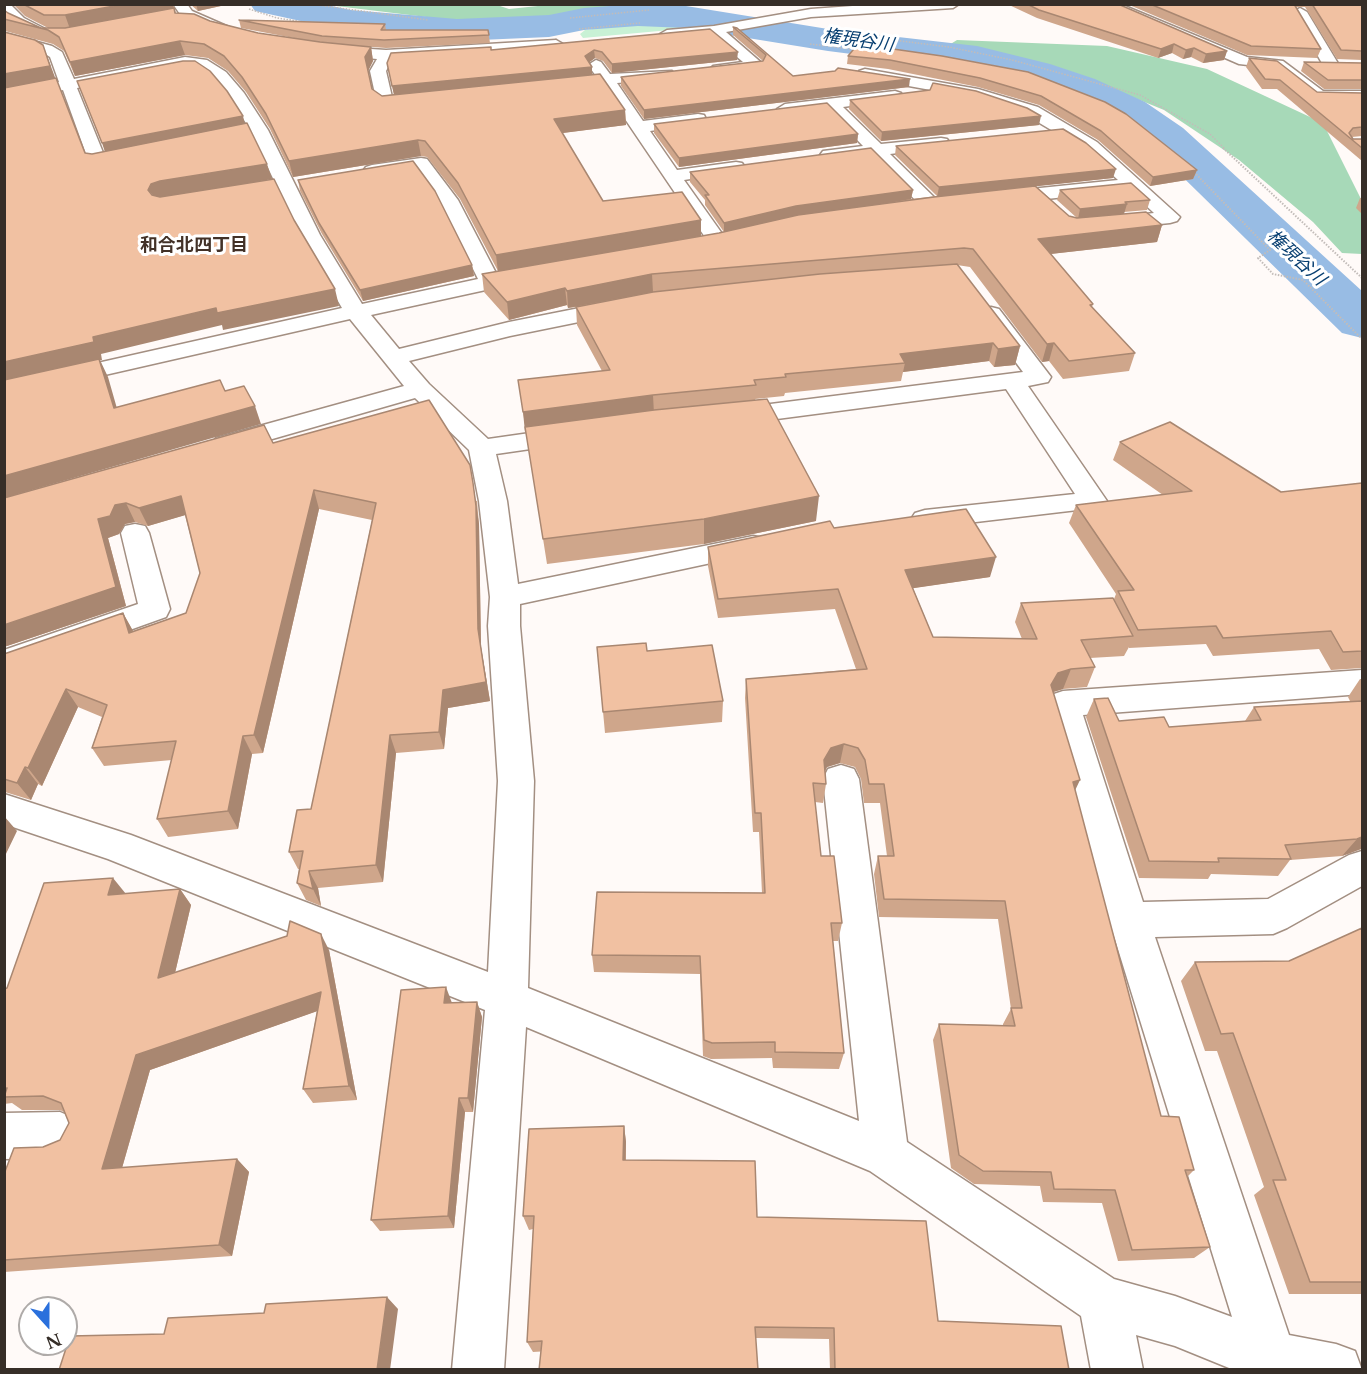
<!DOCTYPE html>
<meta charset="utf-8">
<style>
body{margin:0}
#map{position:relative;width:1367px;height:1374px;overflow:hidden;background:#fffaf8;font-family:"Libre Baskerville",serif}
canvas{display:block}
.frame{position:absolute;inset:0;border:6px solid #362e28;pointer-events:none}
.north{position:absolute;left:18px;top:1296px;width:60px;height:60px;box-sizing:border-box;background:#fff;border:2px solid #afaba9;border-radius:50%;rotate:159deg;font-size:16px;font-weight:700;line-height:24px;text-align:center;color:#362e28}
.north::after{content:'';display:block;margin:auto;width:21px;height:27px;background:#2a70dc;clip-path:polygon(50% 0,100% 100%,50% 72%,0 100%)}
</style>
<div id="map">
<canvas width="1367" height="1374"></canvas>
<div class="frame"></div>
<div class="north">N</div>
</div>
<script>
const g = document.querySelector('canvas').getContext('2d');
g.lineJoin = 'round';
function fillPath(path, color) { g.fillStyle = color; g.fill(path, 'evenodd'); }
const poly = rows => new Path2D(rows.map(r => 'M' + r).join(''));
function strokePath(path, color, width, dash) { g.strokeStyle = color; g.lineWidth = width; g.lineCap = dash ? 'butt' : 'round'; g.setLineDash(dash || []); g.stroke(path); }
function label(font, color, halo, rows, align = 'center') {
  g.font = font + ' "Libre Baskerville","Noto Sans JP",serif'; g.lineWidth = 6; g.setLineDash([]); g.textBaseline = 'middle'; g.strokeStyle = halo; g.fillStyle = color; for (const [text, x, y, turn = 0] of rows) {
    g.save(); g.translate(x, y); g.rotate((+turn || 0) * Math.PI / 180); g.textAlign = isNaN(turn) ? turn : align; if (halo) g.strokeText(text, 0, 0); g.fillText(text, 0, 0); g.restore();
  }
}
fillPath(poly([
 [655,24,678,26,681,29,583,38,580,34,585,30,622,25]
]), '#c8f1d5');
fillPath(poly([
 [497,5,509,9,557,4,704,5,668,5,525,21,451,20,328,5],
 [957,40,1107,46,1207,69,1323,123,1362,201,1362,254,1342,253,1313,222,1239,160,1164,110,1076,74,949,45]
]), '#a7d9b8');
fillPath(poly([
 [250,4,322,4,351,10,457,19,549,15,584,8,636,4,686,6,828,29,977,46,1050,64,1095,79,1145,102,1183,128,1362,291,1362,338,1342,333,1151,146,1115,120,1067,97,1023,81,977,70,828,51,686,28,638,26,584,30,549,37,457,41,351,32,255,11,250,4]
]), '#98bce4');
const street = poly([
 [4,4,10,4,24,18,49,31,58,32,60,35,58,38,46,39,14,24,4,14,4,4],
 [173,4,187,4,192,11,231,28,233,31,226,35,221,34,182,17,173,4],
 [880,4,959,4,953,8,811,17,726,32,764,65,756,70,718,74,710,69,713,66,743,62,711,35,667,38,660,34,667,30,714,26,811,9,880,4],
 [1101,4,1120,4,1247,57,1283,61,1323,91,1362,91,1362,101,1313,99,1274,68,1239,64,1101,4],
 [1300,8,1307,12,1339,65,1336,68,1326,68,1323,65,1293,12,1300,8],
 [4,33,52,46,62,52,74,79,185,57,207,60,226,72,244,93,268,130,320,235,362,304,478,279,439,200,416,169,372,177,366,175,363,171,366,167,372,165,421,158,427,159,458,200,497,275,527,269,535,270,538,275,535,280,527,281,371,315,399,349,509,322,620,300,628,302,631,307,628,312,510,336,409,361,429,384,488,439,572,427,581,430,585,435,581,440,572,443,496,454,507,501,518,584,753,536,763,538,767,545,763,552,753,554,520,604,520,626,534,781,528,988,859,1121,823,779,828,769,841,765,854,769,859,779,907,1142,1114,1279,1175,1296,1232,1317,1109,920,1046,704,1051,695,1063,691,1362,670,1362,694,1083,715,1143,902,1268,899,1349,855,1362,851,1362,886,1287,928,1273,934,1155,937,1289,1335,1336,1344,1355,1351,1362,1370,1234,1370,1175,1346,1136,1335,1143,1370,1091,1370,1081,1316,870,1171,526,1027,504,1370,452,1370,485,1010,108,859,4,824,4,794,131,835,488,972,498,781,488,626,490,597,479,501,469,450,415,398,234,450,225,452,216,450,212,444,216,438,404,386,350,319,4,398,4,384,342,308,300,235,250,130,231,98,214,78,198,67,185,67,77,88,104,155,132,150,138,151,141,155,138,159,98,167,92,166,89,162,63,90,4,102,4,92,59,82,50,57,42,52,4,42,4,33],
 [556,40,563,44,561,47,392,59,386,71,392,97,422,94,430,99,422,104,385,108,377,103,370,71,377,59,326,54,319,50,326,46,386,50,556,40],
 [596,60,601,62,610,74,672,71,674,74,666,79,617,83,643,121,698,114,704,115,706,119,704,123,650,131,677,170,736,162,742,163,745,167,742,171,684,180,728,242,725,246,711,246,602,85,559,89,551,84,559,79,596,76,588,65,596,60],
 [865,69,978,89,1038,107,1097,142,1180,217,1177,221,1170,223,1110,229,1103,227,1100,223,1103,219,1154,213,1129,190,1001,204,994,202,991,198,994,194,1001,192,1118,180,1085,150,1026,115,975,98,859,77,857,74,859,71,865,69],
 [895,91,901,93,903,96,901,99,843,107,881,144,941,138,947,139,950,143,947,147,890,154,938,201,941,205,938,209,924,209,872,156,829,160,823,159,820,155,823,151,863,146,827,109,785,114,777,109,785,104,895,91],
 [991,307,999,309,1051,377,1048,382,1028,386,1107,501,1103,507,925,528,915,525,911,519,915,513,925,510,1075,494,1006,389,731,425,722,422,718,417,722,412,731,409,1023,372,980,314,983,309,991,307],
 [135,524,145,526,149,533,170,609,166,617,4,675,4,650,138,604,121,533,125,526,135,524],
 [60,1112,76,1119,83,1135,76,1151,60,1158,4,1159,4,1113,60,1112]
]);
strokePath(street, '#a38f82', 3);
strokePath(poly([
 [310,4,428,20],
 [249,9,277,18,311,23],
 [570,18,649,10],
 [579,29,640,23],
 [885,39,949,47,1012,60,1140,95,1210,134,1225,149],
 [810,44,850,49]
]), '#c2bcb9', 1.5, [1.5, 1.5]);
strokePath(poly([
 [1223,148,1362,278],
 [1192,170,1270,250,1258,258,1273,274,1303,280,1362,339]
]), '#c2bcb9', 2, [1.5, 1.5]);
fillPath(street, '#fff');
fillPath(poly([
 [13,4,173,4,176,13,258,33,299,39,241,28,239,20,385,24,386,30,488,30,490,43,386,48,360,46,371,47,373,61,368,71,372,89,382,96,394,94,387,63,491,50,710,29,737,60,612,73,603,61,595,58,589,62,592,67,592,75,625,110,626,125,562,133,603,201,701,236,724,232,705,205,705,200,690,182,690,172,913,190,911,199,937,196,895,155,896,146,1113,178,1036,186,1069,216,1077,218,1057,200,1060,190,1150,200,1147,210,1124,212,1124,214,1162,225,1157,242,1050,254,1093,304,1092,307,1135,353,1129,371,1063,379,1049,361,1042,362,970,267,957,265,1020,346,1015,365,994,367,989,361,903,372,901,381,785,393,784,396,755,399,816,521,704,544,547,564,518,380,602,371,577,325,576,307,568,308,567,305,509,320,484,292,482,274,498,271,460,199,427,157,421,156,293,177,270,129,246,92,228,71,208,58,185,55,75,76,64,51,53,44,5,31,4,10,8,13,41,28,48,28,25,16],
 [190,4,230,4,198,11],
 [816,4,852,4,821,6],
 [1007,4,1118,4,1227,51,1224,60,1203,63,1191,57,1183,59,1172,53,1158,58,1037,18],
 [1127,4,1362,4,1362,62,1362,60,1337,59,1305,7,1295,7,1321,49,1317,58,1247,55],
 [733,27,793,76,909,87,644,119,621,86,621,77,763,61,733,35],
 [848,56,1028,72,1197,170,1193,179,1150,186,1098,140,1039,105,978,87,888,69,847,64],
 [1249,58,1317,92,1362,93,1362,136,1352,137,1353,139,1362,139,1362,161,1277,89,1262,89,1246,67],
 [1304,62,1362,63,1362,89,1324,89,1301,71],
 [930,90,1039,125,881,141,849,109,850,100],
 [654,124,858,134,857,143,679,167,654,133],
 [298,180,472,265,474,276,363,301,322,234,300,191],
 [1360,198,1362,198,1362,214,1356,208],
 [1120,442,1281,492,1362,483,1362,668,1331,670,1319,649,1213,656,1206,644,1129,648,1129,647,1124,656,1090,658,1095,667,1087,687,1063,689,1053,692,1075,790,1161,1116,1194,1170,1187,1177,1210,1247,1194,1258,1118,1261,1102,1203,1043,1202,1040,1186,974,1184,951,1168,933,1040,939,1024,1003,1025,1003,1024,1011,1009,998,919,879,917,874,874,878,856,887,856,880,803,864,803,861,779,855,767,840,763,827,767,825,771,826,784,823,803,815,802,821,856,842,923,838,941,833,941,844,1053,839,1069,773,1068,772,1058,711,1059,703,1056,700,974,594,972,592,955,762,893,759,832,753,832,745,698,746,679,856,669,835,609,718,618,708,566,708,547,834,528,990,577,913,588,933,637,1022,639,1015,622,1021,603,1114,599,1116,594,1069,523,1076,505,1163,495,1113,460],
 [273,443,477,501,479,524,481,647,490,701,448,708,444,749,396,753,383,882,318,888,321,906,306,900,297,883,299,869,298,869,289,852,311,809,372,520,319,509,263,753,252,754,238,829,168,837,157,819,172,760,104,766,92,748,102,717,78,707,42,786,38,784,31,800,5,792,4,654,123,613,133,631,186,613,200,573,185,515,148,526,135,522,125,524,119,534,108,538,126,606,4,647,4,498],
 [597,647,647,651,723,701,722,722,605,733],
 [1360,679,1362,679,1362,851,1361,849,1342,856,1290,860,1278,876,1211,874,1208,879,1139,878,1086,717,1094,699,1119,721,1169,727,1245,721,1254,707,1350,701,1348,697],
 [180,889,191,905,175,973,329,950,357,1100,313,1103,303,1089,317,1011,150,1070,122,1168,237,1159,249,1172,232,1256,4,1272,4,1174,43,1147,60,1140,69,1123,64,1112,60,1110,22,1110,12,1103,4,1104,4,989,7,988,126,894],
 [1362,928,1362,1294,1289,1294,1254,1195,1264,1187,1217,1051,1205,1051,1181,981,1195,962,1289,961],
 [477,1002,482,1017,473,1112,465,1112,454,1228,380,1231,371,1220,452,1003],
 [624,1126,626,1142,626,1160,757,1217,938,1321,1069,1370,830,1370,829,1339,756,1338,533,1352,527,1342,533,1229,529,1230,523,1216]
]), '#cfa68b');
fillPath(poly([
 [125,4,173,4,174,9,70,29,65,15],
 [196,4,230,4,198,11],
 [180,41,185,55,75,76,70,62],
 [1174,44,1172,53,1158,58,1161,49],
 [43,45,56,80,4,90,4,74],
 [371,47,373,61,368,71,365,57],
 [1194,48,1191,57,1183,59,1186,50],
 [594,50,595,58,586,65,585,56],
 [1227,51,1224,60,1203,63,1206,54],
 [738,52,737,60,612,73,612,64],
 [592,67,592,75,394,95,392,86],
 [910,79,909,87,644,119,644,110],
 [625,110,626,125,555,134,554,119],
 [243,116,245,125,105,152,102,143],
 [1041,116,1039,125,881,141,882,132],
 [858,134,857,143,679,167,679,158],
 [418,140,421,156,293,177,289,161],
 [267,164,272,179,157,200,148,190,151,184,160,181],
 [1116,169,1113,178,937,197,939,187],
 [1197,170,1193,179,1150,186,1153,177],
 [913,190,911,199,724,232,724,223,796,206],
 [1127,204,1124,214,1078,219,1080,209],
 [701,220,701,236,498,272,496,255],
 [1162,225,1157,242,1033,256,1038,239],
 [472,265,474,276,363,301,360,290],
 [652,274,653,292,568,308,567,291],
 [565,288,567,305,509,320,507,302],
 [335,289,339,306,223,330,222,325,101,354,102,360,100,360,108,377,122,426,4,382,4,362,93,337,216,308],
 [993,343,989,361,903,372,905,363,900,354],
 [1054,343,1049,361,1042,362,1047,344],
 [1020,346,1015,365,994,367,998,349],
 [653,395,654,414,525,432,523,412],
 [255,406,261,424,4,498,4,476],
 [473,483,479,524,481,647,490,701,448,708,444,749,439,732,443,690,478,629],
 [314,490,319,509,263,753,254,735],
 [181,496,189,514,148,526,139,508],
 [819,496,816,521,704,544,704,519],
 [126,503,135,522,125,524,119,534,108,538,126,606,4,647,4,625,98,519,115,505],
 [996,557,990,577,901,590,905,570],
 [123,613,133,631,129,633],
 [1071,669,1063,689,1050,693,1051,685,1058,673],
 [66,689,78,707,42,786,28,768],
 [390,735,396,753,383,882,376,865],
 [243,736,252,754,238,829,228,811],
 [844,744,840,763,827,767,821,779,824,760,831,748],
 [25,767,38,784,31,800,17,783],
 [1080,780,1071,799,1073,782],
 [4,816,17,831,4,858],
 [1362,837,1362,848,1361,849,1342,856,1357,839],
 [309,871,318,888,321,906,313,889],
 [113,878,126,894,108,895],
 [180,889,191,905,170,994,158,978],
 [321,934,329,950,357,1100,349,1086],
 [446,987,452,1003,444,1003],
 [321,992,329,1007,150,1070,118,1182,102,1169,136,1055],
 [477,1002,482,1017,473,1112,468,1098],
 [459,1098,465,1112,454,1228,448,1216],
 [624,1126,626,1142,625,1175,623,1160],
 [237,1159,249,1172,232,1256,219,1245],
 [387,1297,398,1309,390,1370,377,1370]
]), '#a98771');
const building = poly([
 [23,4,125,4,65,15,44,15,23,4],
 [1027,4,1118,4,1227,51,1206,54,1194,48,1186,50,1174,44,1161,49,1039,10,1027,4],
 [1150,4,1294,4,1321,49,1251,46,1150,4],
 [1312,4,1362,4,1362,51,1341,50,1312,4],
 [174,8,175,13,194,14,210,21,258,33,320,42,371,47,365,57,372,89,382,96,600,74,625,110,554,119,603,201,682,192,701,220,496,255,458,183,425,141,418,140,289,161,266,114,242,77,224,56,204,44,180,41,70,62,59,37,48,30,4,19,4,10,8,13,41,28,65,28,174,8],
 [239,20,385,24,381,30,488,30,489,35,384,40,322,36,239,20],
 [733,27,737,28,793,76,835,71,838,68,910,79,644,110,621,77,763,61,766,55,733,27],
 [710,29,738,52,612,64,602,52,594,50,585,56,592,67,392,86,387,63,391,53,491,47,491,50,710,29],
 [4,32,35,40,43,45,50,66,4,74,4,32],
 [858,44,942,56,1028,72,1105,102,1126,114,1197,170,1153,177,1101,131,1041,96,980,78,890,60,848,56,858,44],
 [1249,58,1277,61,1317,92,1362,93,1362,127,1353,128,1349,133,1353,139,1362,139,1362,148,1280,80,1265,79,1249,58],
 [183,61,195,61,210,71,227,91,243,116,102,143,77,81,183,61],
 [1304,62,1362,63,1362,80,1328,80,1304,62],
 [56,78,85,153,92,154,247,123,267,164,160,181,151,184,148,190,152,195,160,197,274,179,294,220,335,289,217,313,216,308,93,337,94,342,4,362,4,88,56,78],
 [933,83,976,91,1027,108,1041,116,882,132,850,100,930,90,933,83],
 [827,103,858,134,679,158,654,124,827,103],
 [1063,129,1086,143,1116,169,939,187,896,146,1063,129],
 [871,148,913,190,796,206,724,223,705,195,709,195,690,172,871,148],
 [413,161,435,191,472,265,360,290,319,223,298,180,413,161],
 [1131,183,1150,200,1125,202,1127,204,1080,209,1060,190,1131,183],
 [1035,186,1069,216,1077,218,1146,212,1162,225,1038,239,1093,304,1090,305,1135,353,1069,361,1054,343,1047,344,973,249,964,248,652,274,567,291,565,288,507,302,482,274,719,233,798,215,934,197,1035,186],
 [957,264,1020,346,998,349,993,343,900,354,905,363,785,374,786,377,754,380,756,385,653,395,523,412,518,380,610,370,576,307,653,292,820,274,957,264],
 [99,359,114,408,220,380,225,391,244,386,255,406,4,476,4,380,99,359],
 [767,399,819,496,704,519,543,539,525,427,654,410,767,399],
 [429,400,470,465,473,483,476,506,478,629,486,682,443,690,439,732,390,735,376,865,309,871,313,889,297,883,303,851,289,852,297,810,311,809,376,503,314,490,254,735,243,736,228,811,157,819,176,741,92,748,107,705,66,689,28,768,25,767,17,783,4,779,4,654,123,613,129,633,186,613,200,573,181,496,139,508,126,503,115,505,110,516,98,519,116,587,4,625,4,498,264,425,273,443,429,400],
 [1170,422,1281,492,1362,483,1362,651,1343,652,1331,631,1223,638,1216,626,1138,630,1118,591,1134,590,1076,505,1192,491,1120,442,1170,422],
 [966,509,996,557,905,570,933,637,1037,639,1021,603,1113,598,1133,636,1081,640,1095,667,1071,669,1058,673,1051,685,1080,780,1073,782,1161,1116,1179,1117,1194,1170,1185,1170,1210,1247,1132,1250,1115,1190,1054,1189,1051,1172,983,1171,959,1155,939,1024,1015,1026,1011,1008,1022,1008,1005,901,884,899,878,856,894,856,884,784,869,784,865,760,858,748,844,744,831,748,824,760,826,784,813,783,821,856,834,856,842,923,831,923,844,1053,775,1052,775,1042,712,1043,704,1040,700,956,592,955,597,892,765,893,761,813,755,813,746,679,867,669,838,589,718,599,708,547,830,521,834,528,966,509],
 [646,643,647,651,712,645,723,701,603,712,597,647,646,643],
 [1108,698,1119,721,1164,717,1169,727,1261,720,1254,707,1362,701,1362,837,1357,839,1285,845,1291,859,1218,858,1219,862,1149,861,1094,699,1108,698],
 [113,878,108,895,180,889,158,978,287,936,290,921,321,934,349,1086,303,1089,321,992,136,1055,102,1169,237,1159,219,1245,4,1260,4,1174,14,1148,43,1147,60,1140,69,1123,61,1103,43,1096,4,1097,7,1088,4,1089,4,989,7,988,44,883,113,878],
 [1362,928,1362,1282,1310,1282,1273,1180,1286,1180,1233,1033,1221,1034,1195,962,1289,961,1362,928],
 [446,987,444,1003,477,1002,468,1098,459,1098,448,1216,371,1220,401,990,446,987],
 [624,1126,623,1160,755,1161,757,1217,926,1221,938,1321,1061,1326,1069,1370,835,1370,834,1328,755,1327,758,1370,539,1370,542,1341,527,1342,534,1216,523,1216,529,1129,624,1126],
 [387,1297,377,1370,59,1370,70,1336,164,1334,168,1318,264,1313,266,1304,387,1297]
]);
fillPath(building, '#f1c1a2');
strokePath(building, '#a98771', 1.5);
label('italic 18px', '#083f71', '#fff', [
 ["権現谷川",858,41,8],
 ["権現谷川",1296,258,43]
]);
label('bold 18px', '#423127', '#fff', [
 ["和合北四丁目",194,246]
]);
</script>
